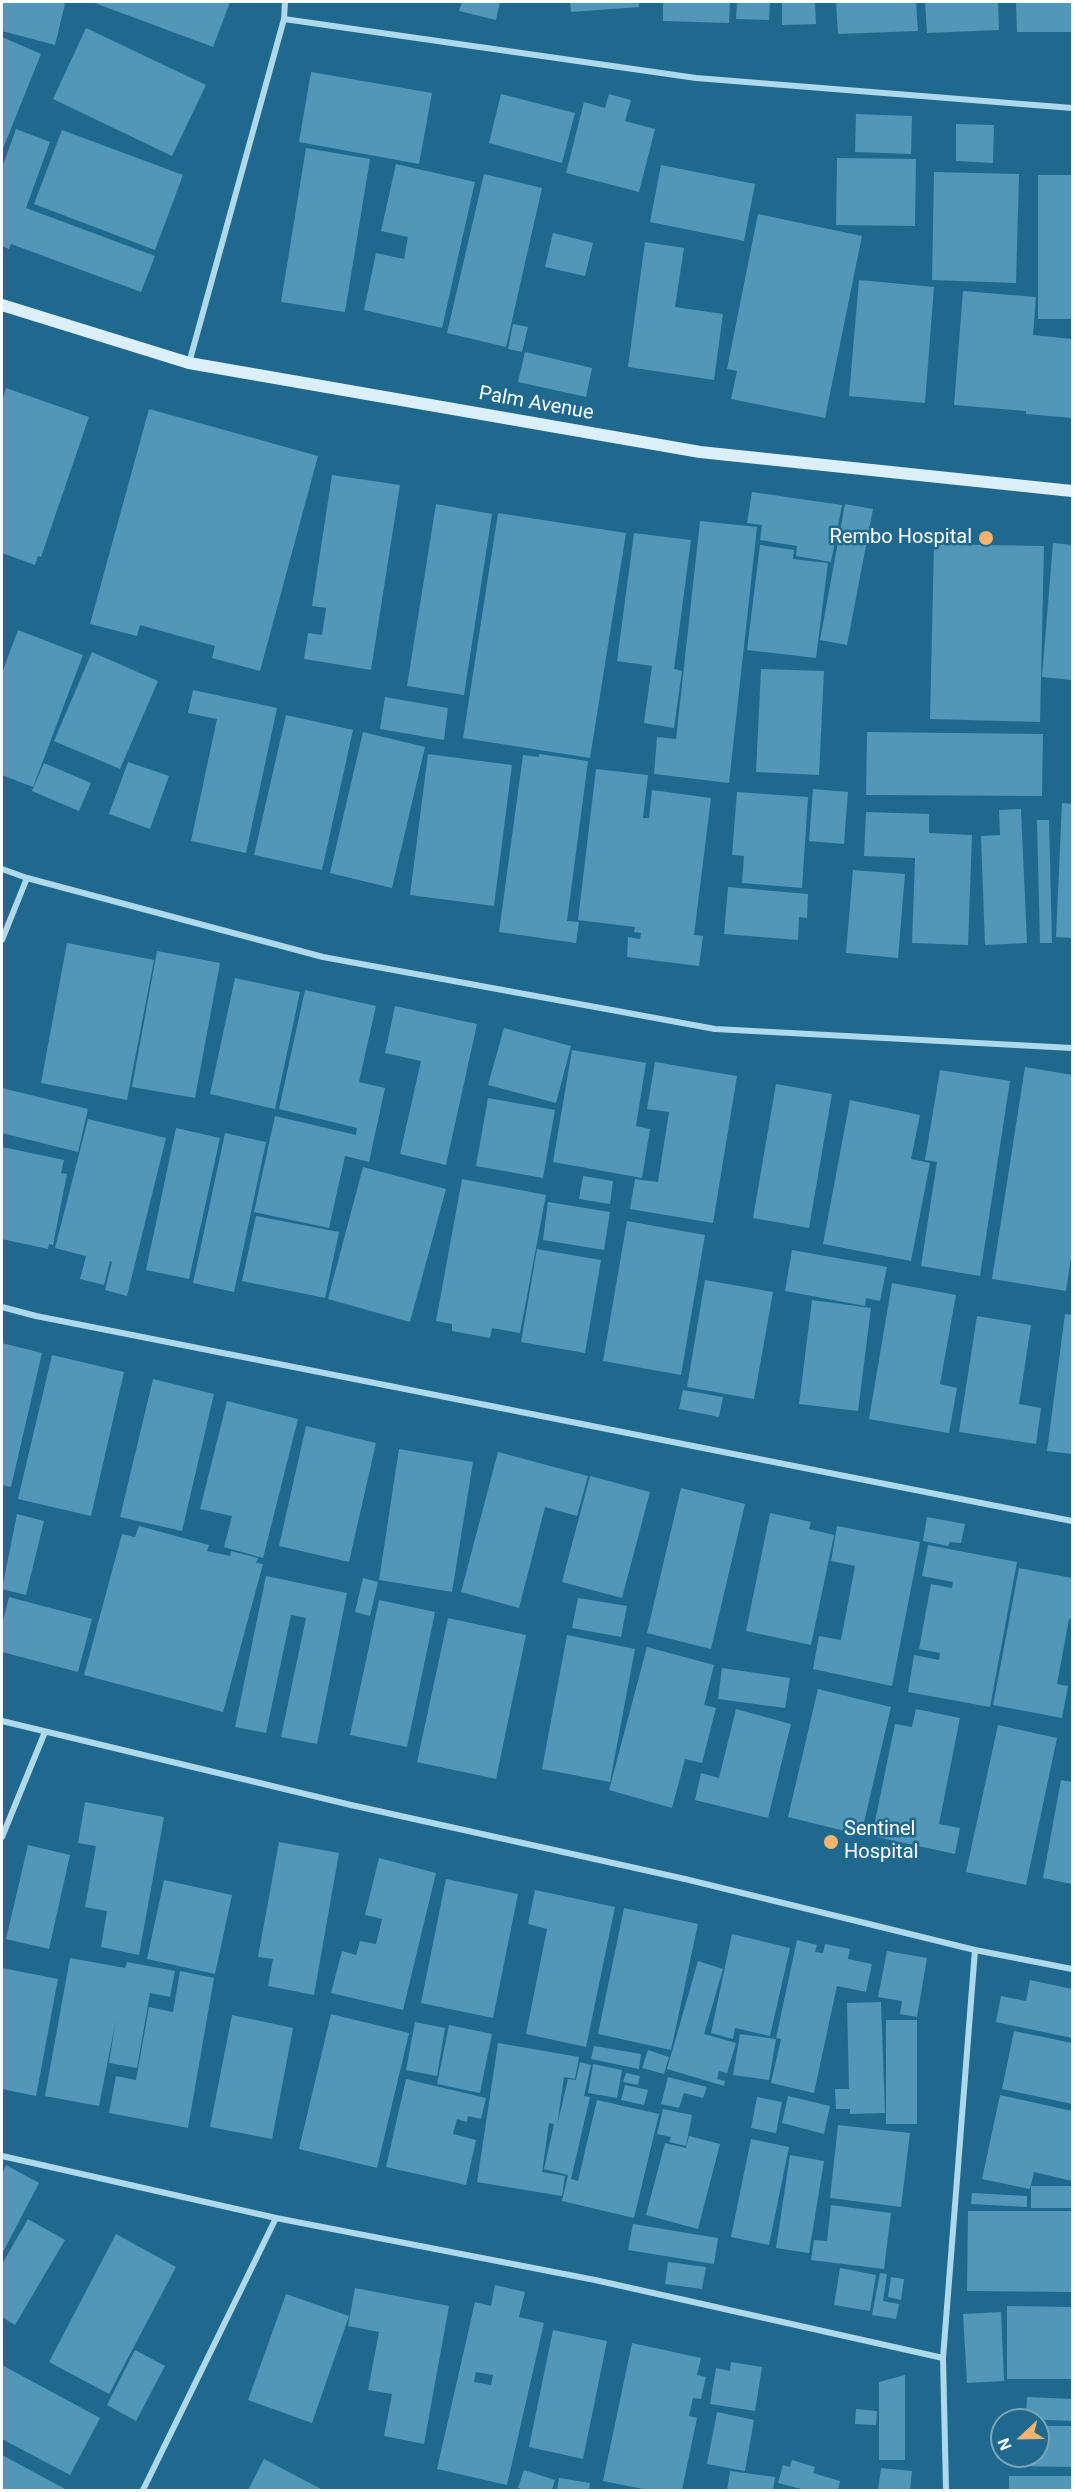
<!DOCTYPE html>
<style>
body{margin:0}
#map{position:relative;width:1074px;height:2492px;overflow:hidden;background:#1f698e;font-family:Roboto,sans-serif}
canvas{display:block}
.frame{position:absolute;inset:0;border:3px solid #fff;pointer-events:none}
.north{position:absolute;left:990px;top:2408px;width:60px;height:60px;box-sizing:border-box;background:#1f698e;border:2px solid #79a5bb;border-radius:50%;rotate:248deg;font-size:16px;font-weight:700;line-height:24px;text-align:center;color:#fff}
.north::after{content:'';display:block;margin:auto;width:21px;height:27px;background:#fab26f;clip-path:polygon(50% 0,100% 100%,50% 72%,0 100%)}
</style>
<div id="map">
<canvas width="1074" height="2492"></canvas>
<div class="frame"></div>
<div class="north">N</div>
</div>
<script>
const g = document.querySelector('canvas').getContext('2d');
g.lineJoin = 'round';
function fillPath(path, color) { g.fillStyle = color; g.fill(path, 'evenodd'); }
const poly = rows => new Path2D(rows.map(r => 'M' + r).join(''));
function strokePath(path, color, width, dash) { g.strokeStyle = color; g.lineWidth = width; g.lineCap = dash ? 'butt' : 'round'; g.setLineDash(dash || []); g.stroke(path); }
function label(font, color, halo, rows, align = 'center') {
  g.font = font + ' Roboto,sans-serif'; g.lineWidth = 5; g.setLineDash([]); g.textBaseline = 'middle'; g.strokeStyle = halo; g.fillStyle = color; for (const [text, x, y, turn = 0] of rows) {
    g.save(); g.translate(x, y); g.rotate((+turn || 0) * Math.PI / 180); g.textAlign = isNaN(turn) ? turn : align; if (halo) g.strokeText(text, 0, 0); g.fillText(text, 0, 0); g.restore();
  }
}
fillPath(poly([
 [2,2,64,2,65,4,55,45,2,31],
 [92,2,230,2,213,47],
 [462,2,500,2,496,20,459,11],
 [570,2,639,2,639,7,571,12],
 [663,2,730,2,729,23,663,21],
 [737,2,770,2,769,20,736,19],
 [782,2,815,2,816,24,782,25],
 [836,2,916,2,918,31,838,34],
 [925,2,998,2,999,30,927,33],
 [1016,2,1072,2,1072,32,1017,32],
 [86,28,206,85,172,156,53,99],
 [2,37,41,54,2,151],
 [311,72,432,93,419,164,299,142],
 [501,94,575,113,562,163,489,143],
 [609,94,631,100,625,121,655,129,639,192,566,173,584,102,605,108],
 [856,114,912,116,911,154,855,152],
 [956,124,994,125,993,163,956,161],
 [16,129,50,142,26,208,155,256,141,292,11,244,9,249,2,246,2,168],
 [62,130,183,175,155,250,34,204],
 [306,148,370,159,345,312,281,302],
 [837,158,916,159,915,226,836,225],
 [396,164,475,182,442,328,364,310,376,253,404,259,408,237,381,231],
 [661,165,755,184,744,241,650,222],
 [934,172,1019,174,1016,283,932,280],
 [484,174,542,188,506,347,447,333],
 [1038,175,1072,175,1072,319,1038,319],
 [758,214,862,236,825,418,731,399,737,371,727,369],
 [553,233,593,243,585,276,545,267],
 [645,242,684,248,675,307,723,314,714,380,628,367],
 [859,280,934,287,925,403,849,396],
 [963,291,1036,297,1033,335,1072,339,1072,418,1026,414,1026,411,954,405],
 [513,324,528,327,522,352,508,349],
 [525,352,592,368,586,397,518,382],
 [6,388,89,417,41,557,38,556,35,565,2,553,2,401],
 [149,409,318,456,260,671,212,658,215,646,140,625,137,636,90,624],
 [332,475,400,485,371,670,304,659,308,633,322,635,326,608,312,606],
 [752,492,842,505,831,562,796,556,797,546,760,540,762,525,747,523],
 [436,504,492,514,464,695,407,686],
 [845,504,873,509,847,645,820,640],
 [498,513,626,533,590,758,463,738],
 [700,521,757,527,729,783,654,774,657,737,676,739],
 [634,533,691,540,674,669,682,671,674,728,644,723,652,666,617,661],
 [1053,543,1072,545,1072,680,1042,677],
 [934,544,1044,546,1040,722,930,719],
 [760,545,794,550,793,559,828,563,816,658,747,650],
 [18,630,83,655,33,787,2,775,2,673],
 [92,652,158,681,120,769,54,741],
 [761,669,824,671,819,775,756,772],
 [193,690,277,708,246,853,191,841,217,719,188,713],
 [385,697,448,708,444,740,380,729],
 [286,715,353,730,322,870,254,855],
 [363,732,425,747,392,888,330,873],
 [867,732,1043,734,1042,796,866,795],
 [428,754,512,765,494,906,410,895],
 [539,754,588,761,567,921,579,922,576,943,499,932,523,755,539,757],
 [128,762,169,776,150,829,109,814],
 [44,763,91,783,79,811,32,791],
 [596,769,648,775,643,818,649,818,652,790,711,798,694,935,703,936,699,966,627,957,628,937,640,939,641,933,634,932,635,927,578,920],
 [813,789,848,792,844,844,809,841],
 [737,792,808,797,802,888,742,883,744,856,732,855],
 [1062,803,1072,804,1072,938,1056,937],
 [1021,809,1027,943,985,945,981,836,1000,835,999,810],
 [866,812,929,814,929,833,972,835,968,945,912,943,915,858,864,856],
 [1037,820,1049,820,1052,943,1040,943],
 [853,870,905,874,898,958,846,953],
 [728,887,808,894,807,918,799,917,798,940,724,934],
 [67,943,154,960,127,1100,41,1083],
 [157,951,220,963,195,1098,132,1087],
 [235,978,300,992,275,1109,210,1094],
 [305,990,376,1006,359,1082,385,1088,369,1162,345,1156,329,1228,254,1212,275,1116,356,1135,357,1128,279,1109],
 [395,1006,477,1024,446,1165,400,1154,421,1061,385,1053],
 [504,1028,571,1046,556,1103,488,1085],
 [572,1050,646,1063,636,1126,650,1129,642,1178,553,1162],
 [655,1062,737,1076,713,1223,630,1209,635,1179,658,1182,669,1112,647,1109],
 [1025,1067,1072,1075,1072,1250,1066,1291,992,1279],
 [940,1070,1010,1081,980,1276,921,1266,937,1162,925,1160],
 [776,1084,832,1094,809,1228,753,1218],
 [2,1088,88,1109,78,1152,2,1133],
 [488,1098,555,1110,543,1178,476,1166],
 [850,1100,920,1115,911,1159,930,1163,911,1261,823,1244],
 [88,1119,166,1138,127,1296,105,1290,112,1262,110,1261,104,1285,80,1279,86,1256,55,1248],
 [176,1128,220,1138,189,1279,146,1270],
 [225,1133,266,1142,234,1292,193,1283],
 [2,1147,64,1160,61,1173,67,1174,53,1245,49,1244,48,1249,2,1239],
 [363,1167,446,1189,410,1322,328,1299],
 [583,1176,613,1181,610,1204,579,1199],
 [462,1179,546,1195,520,1333,492,1328,490,1338,452,1331,452,1324,436,1321],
 [548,1202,610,1212,604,1250,543,1240],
 [256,1216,339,1232,325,1298,242,1281],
 [627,1221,705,1235,681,1375,603,1361],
 [537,1249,601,1260,585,1353,521,1342],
 [792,1250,887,1267,880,1301,866,1298,865,1306,785,1291],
 [705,1280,773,1292,754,1399,687,1387],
 [892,1283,956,1295,940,1384,957,1388,949,1433,869,1419],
 [812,1300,871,1308,858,1411,799,1404],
 [1065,1314,1072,1315,1072,1454,1047,1451],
 [977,1316,1031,1325,1019,1404,1041,1408,1036,1444,959,1432],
 [2,1343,42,1353,11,1487,2,1485],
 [52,1355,124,1372,91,1516,18,1499],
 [153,1379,214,1394,182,1531,120,1517],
 [683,1390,723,1397,719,1417,679,1409],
 [227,1401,298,1419,263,1558,224,1547,232,1516,200,1509],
 [306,1426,376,1443,349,1562,279,1546],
 [399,1449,473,1462,452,1592,379,1580],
 [498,1452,588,1476,577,1516,545,1507,519,1608,461,1592],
 [590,1476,650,1492,622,1598,562,1582],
 [681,1488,745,1504,711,1649,647,1633],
 [770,1513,811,1522,809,1529,834,1535,811,1645,746,1631],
 [17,1514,44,1521,26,1595,2,1589],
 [927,1517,965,1524,961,1543,950,1542,948,1546,923,1541],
 [139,1526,209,1545,207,1551,230,1556,231,1551,258,1558,256,1563,263,1564,223,1712,84,1675,122,1534,135,1537],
 [837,1526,920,1542,892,1686,813,1669,819,1636,841,1640,855,1566,831,1561],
 [928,1545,1017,1562,990,1707,908,1692,914,1655,939,1660,940,1653,919,1649,931,1584,952,1588,953,1582,922,1576],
 [1019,1568,1072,1578,1072,1620,1069,1619,1057,1684,1068,1686,1062,1718,993,1705],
 [266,1576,347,1593,317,1744,281,1737,306,1618,291,1615,266,1733,235,1727],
 [363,1578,378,1582,370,1616,355,1612],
 [9,1597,92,1619,78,1672,2,1652,2,1625],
 [578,1598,627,1606,621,1637,572,1628],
 [379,1600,435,1612,407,1747,350,1735],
 [448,1618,526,1635,496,1779,417,1762],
 [567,1635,635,1649,610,1782,542,1769],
 [647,1647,714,1665,704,1705,716,1708,702,1763,685,1759,672,1808,609,1790],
 [722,1668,790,1678,785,1708,718,1699],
 [818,1689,891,1707,861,1835,788,1817],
 [736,1709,791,1724,768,1818,695,1800,701,1773,719,1778],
 [916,1709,960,1718,939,1824,960,1828,955,1854,872,1836,895,1724,912,1727],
 [998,1725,1057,1738,1026,1885,966,1872],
 [1061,1780,1072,1782,1072,1884,1043,1878],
 [85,1802,164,1817,139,1955,101,1947,107,1911,85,1907,96,1846,78,1843],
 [279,1842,339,1853,314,1995,268,1986,273,1959,258,1957],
 [28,1845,70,1855,49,1949,6,1939],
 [379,1858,436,1873,403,2010,331,1993,342,1951,356,1955,360,1941,376,1944,382,1919,365,1915],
 [446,1879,518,1894,493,2018,421,2003],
 [164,1880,232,1895,215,1974,147,1959],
 [535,1890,615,1907,586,2047,526,2034,547,1929,528,1924],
 [624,1908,698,1924,671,2050,598,2034],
 [732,1934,790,1948,770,2036,735,2028,733,2039,711,2033],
 [797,1940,817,1945,815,1952,823,1953,825,1944,850,1949,848,1959,872,1964,866,1992,837,1986,814,2093,771,2083,781,2039,776,2038],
 [887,1951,927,1958,917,2017,900,2014,902,2001,878,1997],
 [70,1958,125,1968,127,1962,175,1971,170,1997,150,1993,137,2068,109,2063,116,2019,99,2106,45,2096],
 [698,1961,723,1969,704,2034,736,2043,727,2073,719,2071,717,2079,725,2081,724,2086,667,2069],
 [2,1968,58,1979,36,2096,2,2089],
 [180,1971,214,1978,188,2128,109,2113,116,2076,136,2080,149,2007,173,2012],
 [1030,1980,1072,1989,1072,2038,996,2022,1001,1996,1026,2001],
 [881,2002,885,2113,850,2114,850,2109,836,2109,835,2089,849,2089,847,2003],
 [331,2014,409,2033,377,2168,299,2149],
 [232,2015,293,2028,272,2139,210,2127],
 [886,2020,917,2020,917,2124,886,2124],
 [415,2022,445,2028,437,2076,406,2070],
 [449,2025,492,2034,480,2093,437,2084],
 [1014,2031,1072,2043,1072,2104,1002,2089],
 [740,2034,776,2039,769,2080,733,2075],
 [498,2043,579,2057,575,2079,564,2077,557,2126,568,2079,576,2080,580,2062,591,2065,584,2096,590,2097,571,2179,578,2181,597,2100,659,2114,634,2218,562,2201,568,2175,544,2169,554,2124,549,2123,542,2172,565,2176,562,2196,477,2182],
 [594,2046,641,2054,639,2069,591,2059],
 [648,2050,669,2057,664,2074,642,2068],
 [593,2064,622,2070,617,2098,588,2093],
 [626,2073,640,2076,638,2085,623,2082],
 [668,2077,707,2087,703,2098,684,2093,679,2108,661,2104],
 [406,2079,486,2098,481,2119,468,2116,467,2122,457,2119,453,2134,476,2140,466,2185,386,2167],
 [625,2085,648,2090,644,2105,621,2100],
 [1000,2095,1072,2111,1072,2181,1034,2172,1030,2189,982,2179],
 [788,2096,830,2106,824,2134,782,2123],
 [757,2097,782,2102,776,2133,751,2128],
 [663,2109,692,2115,686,2146,669,2142,671,2137,657,2134],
 [838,2125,910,2133,901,2207,830,2198],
 [689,2136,720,2144,698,2229,646,2215,665,2143,686,2148],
 [751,2139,789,2147,769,2245,731,2237],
 [790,2155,824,2161,809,2253,776,2248],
 [6,2165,39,2183,2,2254,2,2174],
 [1031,2186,1072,2186,1072,2208,1031,2208],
 [972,2193,1027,2196,1027,2207,971,2204],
 [831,2205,891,2213,884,2269,811,2260,814,2240,827,2241],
 [968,2211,1072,2211,1072,2292,967,2291],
 [28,2219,65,2240,15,2325,2,2317,2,2264],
 [633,2224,718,2238,714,2264,628,2250],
 [116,2234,176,2267,109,2394,49,2362],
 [668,2262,706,2267,702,2289,665,2284],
 [840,2268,876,2275,870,2311,834,2305],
 [880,2273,887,2274,883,2301,899,2304,896,2319,872,2315],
 [891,2277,904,2279,901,2300,888,2297],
 [495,2285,525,2292,519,2317,544,2323,507,2485,437,2469,475,2302,491,2306],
 [476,2372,493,2375,491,2385,474,2382],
 [355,2288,449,2306,424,2444,384,2436,392,2394,368,2390,379,2332,348,2326],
 [286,2294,349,2316,312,2423,248,2400],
 [1007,2306,1072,2307,1072,2379,1007,2379],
 [1001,2312,1004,2381,967,2383,963,2314],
 [553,2330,607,2341,583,2459,529,2447],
 [632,2343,701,2358,697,2375,706,2377,701,2399,693,2398,689,2416,697,2418,682,2490,648,2490,603,2481],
 [135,2350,165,2366,136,2421,107,2405],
 [731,2362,762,2367,755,2411,710,2404,716,2368,730,2371],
 [2,2365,100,2418,70,2475,2,2439],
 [905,2375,905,2460,879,2460,879,2382],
 [1027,2397,1072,2399,1072,2421,1026,2419],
 [856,2409,877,2411,876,2425,855,2424],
 [717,2412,754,2420,745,2471,707,2464],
 [1038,2426,1072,2426,1072,2467,1015,2466,1015,2456,1038,2456],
 [2,2455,67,2490,2,2490],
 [264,2459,323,2490,248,2490],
 [792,2460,815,2467,813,2473,840,2481,838,2490,805,2490,778,2483,783,2465,790,2467],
 [881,2468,912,2471,910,2490,878,2490],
 [524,2470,555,2480,552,2490,525,2490,518,2488],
 [730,2471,775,2477,773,2490,727,2490],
 [1009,2476,1072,2476,1072,2490,1009,2490],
 [559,2478,590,2483,589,2490,557,2490]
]), '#5097b9');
strokePath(poly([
 [284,19,696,78,1072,108],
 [189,363,284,19,285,2],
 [2,869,27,878,323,957,715,1029,1072,1048],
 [2,940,27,878],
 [2,1307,36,1316,1072,1521],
 [2,1721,351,1805,685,1879,975,1950,1072,1969],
 [2,1837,45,1732],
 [2,2156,276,2218,143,2490],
 [276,2218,595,2280,943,2358,946,2490],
 [943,2358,975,1950]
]), '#aed8ec', 6);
strokePath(poly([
 [2,305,189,363,700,452,1072,491]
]), '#daeff9', 12);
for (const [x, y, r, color] of [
 [986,538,8,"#fab26f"],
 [831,1842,8,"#fab26f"]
]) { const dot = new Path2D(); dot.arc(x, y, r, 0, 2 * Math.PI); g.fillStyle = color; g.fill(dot); strokePath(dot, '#1f698e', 2); }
label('20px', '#fff', '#1f698e', [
 ["Palm Avenue",536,404,10]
]);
label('20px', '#fff', '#1f698e', [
 ["Rembo Hospital",972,538],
 ["Sentinel",844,1830,"left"],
 ["Hospital",844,1853,"left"]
], 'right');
</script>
